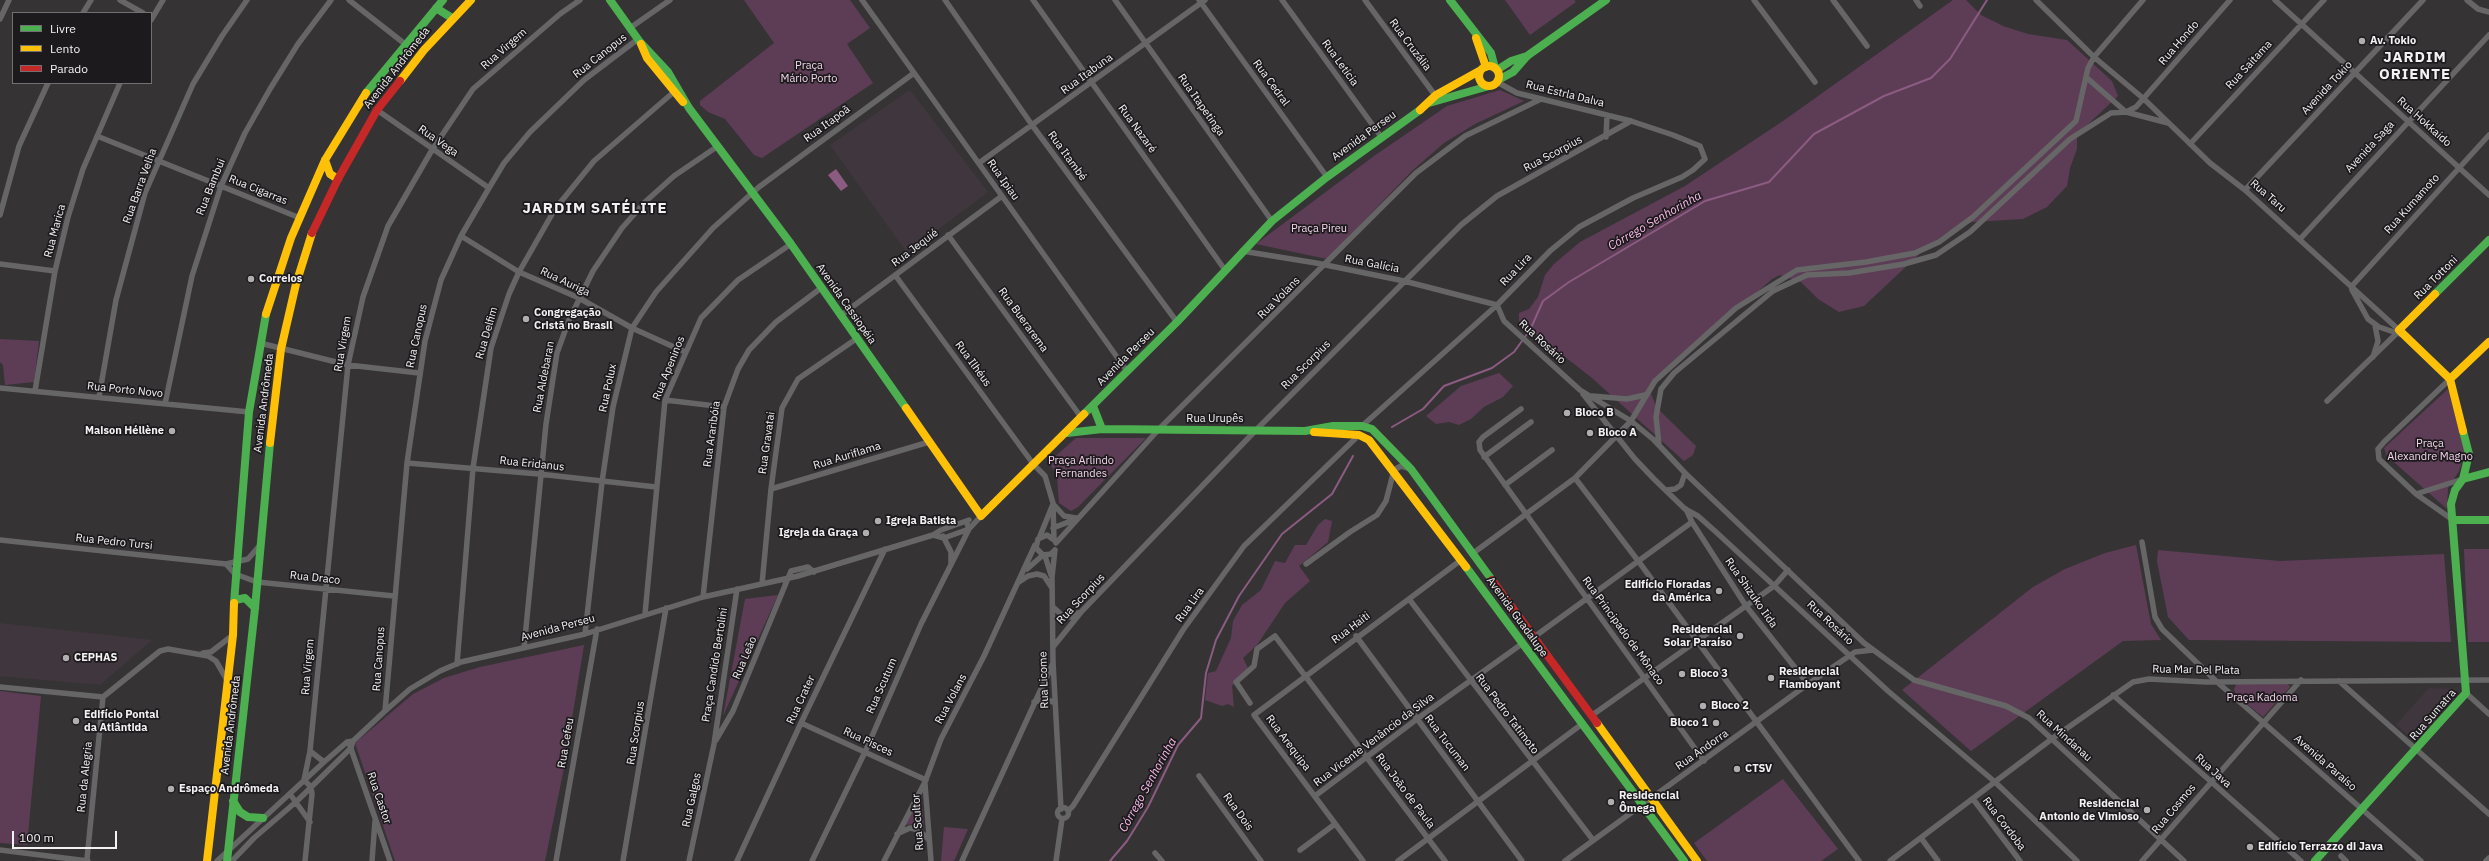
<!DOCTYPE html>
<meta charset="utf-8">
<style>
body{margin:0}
#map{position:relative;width:2489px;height:861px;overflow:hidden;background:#363335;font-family:"IBM Plex Sans",sans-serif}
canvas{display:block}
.legend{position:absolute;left:12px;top:12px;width:140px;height:72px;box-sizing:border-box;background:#1c1a1c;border:1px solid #727072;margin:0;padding:5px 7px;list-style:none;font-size:12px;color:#f4f1f3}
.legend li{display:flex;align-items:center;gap:8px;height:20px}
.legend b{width:20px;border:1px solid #727072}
.scale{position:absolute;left:12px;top:831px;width:105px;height:18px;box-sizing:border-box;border:2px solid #f4f1f3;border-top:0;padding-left:5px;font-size:12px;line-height:14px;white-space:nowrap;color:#f4f1f3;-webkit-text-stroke:3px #1c1a1c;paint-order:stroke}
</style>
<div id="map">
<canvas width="2489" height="861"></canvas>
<ul class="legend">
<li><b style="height:5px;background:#4caf50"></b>Livre</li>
<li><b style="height:5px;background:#ffc107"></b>Lento</li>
<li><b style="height:5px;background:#c62828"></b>Parado</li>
</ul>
<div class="scale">100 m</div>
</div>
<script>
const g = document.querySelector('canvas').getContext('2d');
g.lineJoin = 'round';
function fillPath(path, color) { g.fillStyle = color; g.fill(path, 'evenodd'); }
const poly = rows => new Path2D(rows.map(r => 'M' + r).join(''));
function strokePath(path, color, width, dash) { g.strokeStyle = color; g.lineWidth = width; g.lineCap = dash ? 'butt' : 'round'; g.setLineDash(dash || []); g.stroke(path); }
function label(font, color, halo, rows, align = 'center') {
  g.font = font + ' "IBM Plex Sans",sans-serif'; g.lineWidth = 3.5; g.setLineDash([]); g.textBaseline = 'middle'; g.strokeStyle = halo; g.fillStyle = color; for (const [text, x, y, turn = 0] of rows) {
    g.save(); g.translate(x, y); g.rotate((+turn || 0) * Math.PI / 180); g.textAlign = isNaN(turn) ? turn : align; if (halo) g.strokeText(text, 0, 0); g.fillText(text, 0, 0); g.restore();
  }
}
fillPath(poly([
 [910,90,988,192,907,253,830,145],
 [0,623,152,640,100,685,0,676],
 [2429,688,2455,689,2458,694,2417,740,2414,740,2396,725]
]), '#40363d');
fillPath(poly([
 [744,0,850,0,870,28,847,44,873,83,762,158,754,155,725,119,708,112,700,105,700,101,774,43],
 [1505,0,1574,0,1576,2,1530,35],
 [1953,0,1966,0,1981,15,2003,26,2028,34,2067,40,2112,81,2118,96,2082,130,2077,137,2077,149,2070,168,2067,186,2047,207,2023,219,1972,222,1948,232,1927,247,1864,306,1839,312,1818,299,1801,282,1780,275,1772,279,1655,384,1651,394,1657,408,1696,446,1693,455,1684,461,1592,378,1519,321,1519,313,1529,309,1538,297,1545,275,1554,264,1580,242,1685,186,1783,121],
 [1500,90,1524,101,1475,124,1444,143,1413,170,1327,259,1256,244,1374,156,1447,106],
 [0,339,39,341,34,382,5,385,3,365,0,362],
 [1499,373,1513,386,1503,397,1484,407,1471,419,1459,425,1449,422,1436,424,1426,416,1461,386],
 [2448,389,2465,453,2459,471,2448,488,2447,509,2387,456,2384,448],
 [1076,438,1146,438,1078,507,1071,511,1059,503,1057,476,1049,462],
 [1325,519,1332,521,1328,542,1299,566,1310,581,1285,603,1257,645,1243,658,1248,668,1232,686,1234,707,1228,704,1222,706,1205,700,1208,673,1216,671,1231,638,1233,621,1242,605,1261,590,1275,561,1285,563,1295,545,1306,545,1318,525],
 [2136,545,2151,624,2161,640,2123,641,1971,751,1902,690,2033,587,2065,569,2105,553],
 [2464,549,2489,549,2489,642,2468,642],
 [2158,550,2280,561,2444,554,2451,642,2189,640,2168,617,2157,561],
 [778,595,723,716,745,599],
 [584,645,564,768,545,861,395,861,355,743,413,694,444,678,480,667],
 [2237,683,2288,684,2290,687,2263,717,2236,695,2234,689],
 [0,691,41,696,27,845,0,843],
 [1783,779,1838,849,1821,861,1707,861,1694,843],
 [921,795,924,827,915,824,905,825],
 [944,827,968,829,954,861,941,861]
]), '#5d3d56');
fillPath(poly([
 [836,169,848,186,841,191,828,175]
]), '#8c5b81');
strokePath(poly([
 [1392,427,1423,409,1444,386,1492,368,1514,352,1530,330,1543,301,1569,282,1705,201,1769,182,1814,134,1884,96,1931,78,1950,59,1987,0],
 [1110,861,1127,841,1148,807,1178,745,1201,718,1206,673,1216,640,1239,596,1282,534,1332,494,1353,456]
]), '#8c5b81', 2);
strokePath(poly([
 [120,0,143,13],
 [349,0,405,44],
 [862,0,1127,371],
 [945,0,1032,125,1177,322],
 [1033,0,1225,270],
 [1115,0,1272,221],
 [1199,0,1327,177],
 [1282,0,1382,138],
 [1365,0,1437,98],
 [1754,0,1815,82],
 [1833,0,1867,46],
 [1916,0,1920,6],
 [2036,0,2094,57,2144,99,2210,163,2245,190,2399,330],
 [2275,0,2489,195],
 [2467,0,2478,9,2489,12],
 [83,13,91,0],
 [0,19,9,0],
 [151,20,163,0],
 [630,28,670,0],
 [2087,78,2126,112,2168,123],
 [377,110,489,188],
 [97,136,300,218],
 [1606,137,1607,115],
 [2190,144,2324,0],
 [979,163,1205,0],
 [2245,190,2423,0],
 [0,215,19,146,48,83],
 [948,235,1081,417],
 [461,236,519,272,579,298,632,328,685,352],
 [2300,239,2489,35],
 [1242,251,1316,263,1404,281,1497,305],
 [0,264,55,271],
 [895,275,1034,465,1045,476,1053,503,1054,539],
 [2351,287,2489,135],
 [2352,290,2368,319,2379,327,2400,334],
 [1497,305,1504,321,1580,390,1631,421,1654,440,1685,473,1864,643,1914,680,2006,706,2029,718,2184,861],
 [840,316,1002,196],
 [260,343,348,365,419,373],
 [2373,357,2378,341,2375,325],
 [2450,379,2384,442,2378,449,2379,459,2416,494,2463,479],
 [0,388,249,412],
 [35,391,55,271,68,217,83,169,120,83],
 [1583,394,1635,459,1654,479,1685,509,1698,516,1716,532,1888,691,1995,782,2077,861],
 [1592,396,1627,399,1645,395],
 [99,397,116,300,145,193,193,84,222,36,247,0],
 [665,400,724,407],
 [2327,401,2397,333],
 [165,404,192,276,221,186,245,133,270,89,298,44,331,0],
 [1521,409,1483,437,1479,442,1480,450,1704,761],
 [1362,426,1497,305,1551,250,1579,227,1633,198,1682,177,1693,170,1705,159,1700,146,1673,135,1631,121,1517,93,1497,82],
 [1659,445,1656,417,1661,389,1674,373,1773,291,1807,275,1849,273,1904,264,1936,255,1970,232,2070,139,2111,113,2126,112,2136,107,2230,0],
 [1484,457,1531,422],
 [407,463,539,474,656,487],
 [1575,478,1639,562,1859,861],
 [1505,485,1552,450],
 [771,489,929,442],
 [1667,490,1675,489,1681,485,1685,473],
 [2416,494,2453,520],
 [1054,505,1064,516,1076,518],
 [1686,509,1692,522,1746,606,1808,684],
 [1053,528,1076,519],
 [933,535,941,530,969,520],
 [943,536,951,552,951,563],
 [1040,536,1053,504],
 [0,540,226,564,248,559,261,544],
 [2142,542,2155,617,2162,629,2216,681,2421,861],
 [1056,543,1159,429,1416,173,1465,136,1541,99],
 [1055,550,1052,577,1053,662,1061,809],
 [1472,554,1575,478,1631,421,1655,381,1736,308,1797,270,1866,262,1915,253,1939,242,1973,217,2076,121,2088,68,2094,57,2143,0],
 [1043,555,1036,548,1038,539,1047,535,1054,540],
 [1045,556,1051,575],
 [226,564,235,574,257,582,394,596],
 [1306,564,1350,532,1377,515,1386,501,1394,470,1401,466,1408,468],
 [1027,569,1043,555,1051,554,1055,550],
 [1019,582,1028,576,1037,574,1044,576,1052,588],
 [762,584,771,489,782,408,798,379,856,339],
 [703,597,724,407,738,369,749,350,776,322,821,288],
 [1409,599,1593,840],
 [1053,607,1063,616,1071,617,1078,613],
 [645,614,665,400,701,318,738,280,791,244],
 [585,634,602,482,613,407,632,328,656,292,713,228,759,187,914,73],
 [1356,636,1522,861],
 [1534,637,1692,522],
 [1053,647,1082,611,1256,430,1461,225,1497,196,1631,121],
 [524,648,546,424,557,353,569,320,593,271,622,228,645,202,674,176,718,146],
 [203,653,211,652,233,635],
 [457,664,473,468,491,348,509,294,519,272,555,209,594,161,676,90],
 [2339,681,2489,814],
 [0,687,103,697,160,651,168,649,208,656,216,661,227,680],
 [2466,693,2489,714],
 [2113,695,2301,861],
 [1034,702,1046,699,1055,703],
 [1250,703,1236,682,1254,666,1257,649,1275,636,1445,861],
 [385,711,407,463,425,341,441,280,461,236,489,188,504,163,530,132,584,80,638,39],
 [1591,716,1774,586,1788,570],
 [801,723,926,780],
 [716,740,733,711,791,571,808,567,814,572],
 [350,746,390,861],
 [324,762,310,751,348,365,363,297,388,226,432,150,473,89,560,14,580,0],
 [1199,776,1261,861],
 [925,784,931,861],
 [290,794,310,822],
 [1315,796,1417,719,1523,643],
 [1973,799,2020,861],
 '1057.5 813a5.5 5.5 0 1 1 11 0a5.5 5.5 0 1 1-11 0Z',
 [1068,811,1073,806,1183,630,1244,546,1359,435],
 [897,834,910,828,919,830,929,840],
 [1921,838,1938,861],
 [0,850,88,861],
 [1300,850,1335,824],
 [1155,853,1162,861],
 [2341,856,2346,861],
 [87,859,103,697],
 [217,861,324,762,347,742,353,741],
 [232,861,254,838,297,801,351,748,353,741,385,711,410,689,440,671,461,662,585,634,703,597,798,576,933,535,944,538,969,529,981,516],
 [305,861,312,794,311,787,304,780,310,751],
 [372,861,375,821],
 [556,861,597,629],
 [623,861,666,608],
 [689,861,714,744,737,589],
 [737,861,801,723,885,549],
 [812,861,865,752,921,624,969,529,966,521],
 [884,861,925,782,941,739,984,656,1035,545],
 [962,861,1053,663],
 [1056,861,1062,819],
 [1363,861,1254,715,1461,560],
 [1398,861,1582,724],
 [1565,861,1808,684,1855,652,1873,650],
 [1890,861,2053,738,2133,682,2149,679,2206,682,2489,680],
 [2142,861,2301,680],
 [2486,861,2489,858]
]), '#676667', 5.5);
strokePath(poly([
 [610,0,640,42,668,72,689,108,791,244,906,408],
 [1450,0,1491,53,1495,68],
 [436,8,452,18],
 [1497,70,1511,61,1527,56],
 [1498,80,1513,72,1527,56,1606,0],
 [366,93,443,0],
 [1429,103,1489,86],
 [2435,294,2489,240],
 [1093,406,1102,429],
 [1084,414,1177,322,1272,221,1327,177,1420,110],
 [1067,433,1102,429,1305,431,1333,426,1362,426,1372,429,1411,469,1492,580],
 [2463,479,2489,472],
 [2453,520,2489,520],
 [1466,567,1684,861],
 [235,600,245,598,255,608],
 [234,603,249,412,266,314],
 [233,801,240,812,248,817,263,818],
 [227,861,255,608,270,443],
 [2315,861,2466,693,2451,504,2455,490,2463,479,2469,454,2463,431]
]), '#4caf50', 8);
strokePath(poly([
 [1476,38,1486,67],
 [641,44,647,58,683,102],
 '1479 76a10 10 0 1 1 20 0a10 10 0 1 1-20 0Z',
 [400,81,424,50,471,0],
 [1420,110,1436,95,1481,70],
 [325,160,330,174,338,179],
 [2435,294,2399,330,2450,379,2463,431],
 [266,314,291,238,325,160,366,93],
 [2450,379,2489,342],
 [906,408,981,516,1084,414],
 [1314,432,1359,435,1369,440,1466,567],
 [270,443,281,349,296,284,312,233],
 [1597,723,1697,861],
 [207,861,233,635,234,603]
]), '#ffc107', 8);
strokePath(poly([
 [312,233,338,179,377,110,400,81],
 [1492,580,1597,723]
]), '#c62828', 8);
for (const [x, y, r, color] of [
 [2362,41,4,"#b2aeb0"],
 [251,279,4,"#b2aeb0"],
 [526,319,4,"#b2aeb0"],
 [1567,413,4,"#b2aeb0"],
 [172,431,4,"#b2aeb0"],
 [1590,433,4,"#b2aeb0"],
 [878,521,4,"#b2aeb0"],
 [866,533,4,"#b2aeb0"],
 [1719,591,4,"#b2aeb0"],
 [1740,636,4,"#b2aeb0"],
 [66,658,4,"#b2aeb0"],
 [1682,674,4,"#b2aeb0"],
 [1771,678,4,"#b2aeb0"],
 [1703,706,4,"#b2aeb0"],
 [76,721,4,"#b2aeb0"],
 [1716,723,4,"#b2aeb0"],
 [1737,769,4,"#b2aeb0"],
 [171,789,4,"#b2aeb0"],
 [1611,802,4,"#b2aeb0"],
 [2147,810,4,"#b2aeb0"],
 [2250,847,4,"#b2aeb0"]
]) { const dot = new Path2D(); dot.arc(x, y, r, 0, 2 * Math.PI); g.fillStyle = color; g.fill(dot); strokePath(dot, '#1c1a1c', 1.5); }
label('bold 11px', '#f4f1f3', '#1c1a1c', [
 ["Av. Tokio",2370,41],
 ["Correios",259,279],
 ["Congregação",534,313],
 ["Cristã no Brasil",534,326],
 ["Bloco B",1575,413],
 ["Maison Héllène",164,431,"right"],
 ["Bloco A",1598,433],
 ["Igreja Batista",886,521],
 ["Igreja da Graça",858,533,"right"],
 ["Edifício Floradas",1711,585,"right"],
 ["da América",1711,598,"right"],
 ["Residencial",1732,630,"right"],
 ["Solar Paraíso",1732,643,"right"],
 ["CEPHAS",74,658],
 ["Residencial",1779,672],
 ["Flamboyant",1779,685],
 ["Bloco 3",1690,674],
 ["Bloco 2",1711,706],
 ["Edifício Pontal",84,715],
 ["da Atlântida",84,728],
 ["Bloco 1",1708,723,"right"],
 ["CTSV",1745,769],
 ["Espaço Andrômeda",179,789],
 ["Residencial",1619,796],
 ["Ômega",1619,809],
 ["Residencial",2139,804,"right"],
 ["Antonio de Vimioso",2139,817,"right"],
 ["Edifício Terrazzo di Java",2258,847]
], 'left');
label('11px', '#f4f1f3', '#1c1a1c', [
 ["Rua Hondo",2179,43,-49],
 ["Rua Cruzália",1410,45,53],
 ["Rua Virgem",504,49,-41],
 ["Rua Canopus",600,56,-38],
 ["Rua Letícia",1340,63,54],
 ["Rua Saitama",2249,65,-47],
 ["Avenida Andrômeda",397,68,-52],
 ["Rua Itabuna",1087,74,-36],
 ["Rua Cedral",1271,83,54],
 ["Avenida Tokio",2327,88,-47],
 ["Rua Estrla Dalva",1565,94,14],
 ["Rua Itapetinga",1201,105,55],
 ["Rua Hokkaido",2424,122,42],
 ["Rua Itapoã",827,124,-36],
 ["Rua Nazaré",1137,129,54],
 ["Avenida Perseu",1364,136,-36],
 ["Rua Vega",438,141,35],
 ["Avenida Saga",2370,147,-47],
 ["Rua Scorpius",1553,154,-28],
 ["Rua Itambé",1067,156,54],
 ["Rua Ipiau",1003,180,55],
 ["Rua Barra Velha",140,186,-70],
 ["Rua Bambui",211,187,-68],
 ["Rua Cigarras",258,190,22],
 ["Rua Taru",2268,196,41],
 ["Rua Kumamoto",2412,204,-48],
 ["Rua Marica",55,231,-75],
 ["Rua Jequié",915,248,-37],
 ["Rua Galícia",1372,264,11],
 ["Rua Lira",1516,270,-46],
 ["Rua Tottoni",2436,278,-45],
 ["Rua Auriga",565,282,25],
 ["Rua Volans",1279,298,-45],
 ["Avenida Cassiopéia",846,304,55],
 ["Rua Buerarema",1023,320,54],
 ["Rua Delfim",487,333,-74],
 ["Rua Canopus",417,336,-78],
 ["Rua Rosário",1542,342,43],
 ["Rua Virgem",343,344,-80],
 ["Avenida Perseu",1126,357,-45],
 ["Rua Ilhéus",973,364,54],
 ["Rua Scorpius",1306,365,-45],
 ["Rua Apeninos",669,368,-68],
 ["Rua Aldebaran",544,377,-79],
 ["Rua Polux",608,388,-78],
 ["Rua Porto Novo",125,390,6],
 ["Avenida Andrômeda",264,403,-83],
 ["Rua Urupês",1215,419],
 ["Rua Araribóia",712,434,-82],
 ["Rua Gravatai",767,443,-82],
 ["Rua Auriflama",847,456,-17],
 ["Rua Eridanus",532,464,6],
 ["Rua Pedro Tursi",114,542,6],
 ["Rua Draco",315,578,6],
 ["Rua Shizuko Iida",1751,593,55],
 ["Rua Scorpius",1081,599,-47],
 ["Rua Lira",1190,605,-54],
 ["Avenida Guadalupe",1517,617,54],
 ["Rua Rosário",1830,623,43],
 ["Avenida Perseu",558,628,-15],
 ["Rua Haiti",1351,628,-37],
 ["Rua Principado de Mônaco",1623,631,54],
 ["Rua Leão",745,658,-67],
 ["Rua Canopus",379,659,-86],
 ["Praça Candido Bertolini",715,665,-81],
 ["Rua Virgem",308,667,-85],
 ["Rua Mar Del Plata",2196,670,1],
 ["Rua Licome",1044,680,-92],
 ["Rua Scutum",882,686,-66],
 ["Rua Volans",951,699,-62],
 ["Rua Crater",801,700,-65],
 ["Rua Pedro Tatimoto",1507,714,53],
 ["Rua Sumatra",2433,715,-49],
 ["Avenida Andrômeda",231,725,-83],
 ["Rua Scorpius",636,733,-81],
 ["Rua Mindanau",2064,736,42],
 ["Rua Vicente Venâncio da Silva",1374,740,-37],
 ["Rua Pisces",868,742,25],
 ["Rua Cefeu",566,743,-80],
 ["Rua Arequipa",1288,743,53],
 ["Rua Tucuman",1447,743,53],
 ["Rua Andorra",1702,750,-35],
 ["Avenida Paraíso",2325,763,41],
 ["Rua Java",2213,771,42],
 ["Rua da Alegria",85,777,-84],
 ["Rua João de Paula",1405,791,53],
 ["Rua Castor",379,798,71],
 ["Rua Galgos",692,800,-78],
 ["Rua Cosmos",2174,809,-50],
 ["Rua Dois",1238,812,54],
 ["Rua Scultor",918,822,-94],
 ["Rua Cordoba",2004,824,53]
]);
label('11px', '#f6d5ed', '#1c1a1c', [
 ["Praça",809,66],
 ["Mário Porto",809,79],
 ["Praça Pireu",1319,229],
 ["Praça",2430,444],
 ["Alexandre Magno",2430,457],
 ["Praça Arlindo",1081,461],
 ["Fernandes",1081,474],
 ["Praça Kadoma",2262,698]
]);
label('italic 12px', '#fcbcec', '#1c1a1c', [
 ["Córrego Senhorinha",1655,221,-30],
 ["Córrego Senhorinha",1148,785,-61]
]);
g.letterSpacing = '1px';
label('bold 15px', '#f4f1f3', '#1c1a1c', [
 ["JARDIM",2415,58],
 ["ORIENTE",2415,75],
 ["JARDIM SATÉLITE",595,209]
]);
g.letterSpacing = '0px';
</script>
